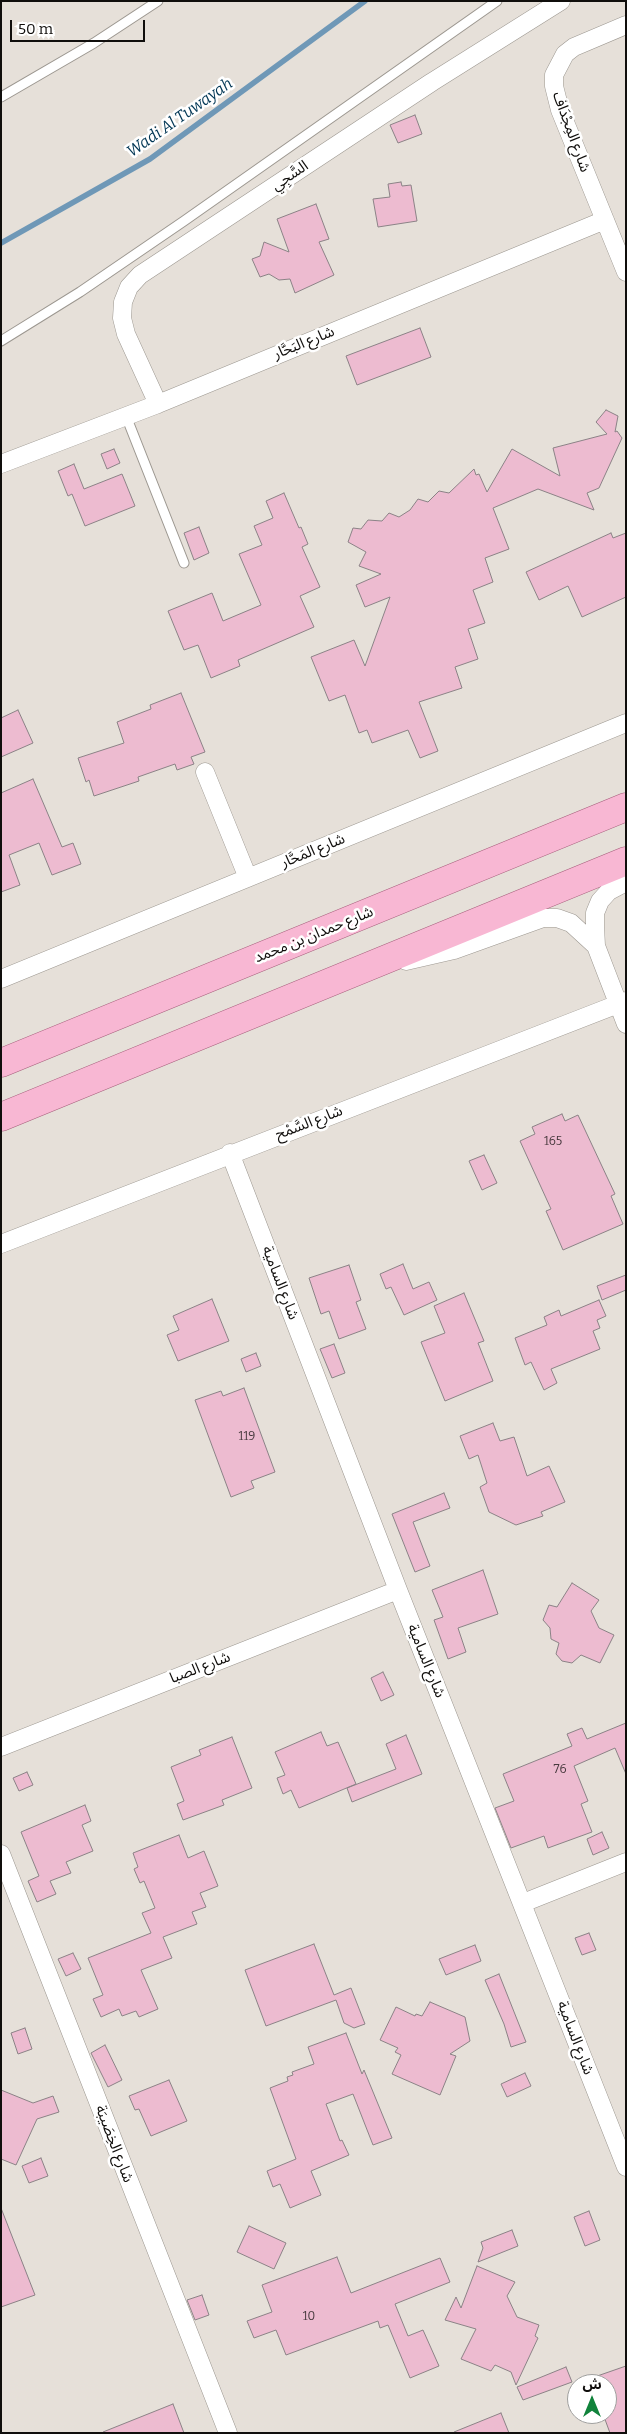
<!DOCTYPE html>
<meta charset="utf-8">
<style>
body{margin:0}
#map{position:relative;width:627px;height:2434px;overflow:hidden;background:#e6e0d9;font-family:Bitter,"Noto Sans Arabic",serif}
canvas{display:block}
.frame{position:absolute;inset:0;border:2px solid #100e0c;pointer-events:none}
.north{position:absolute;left:567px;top:2374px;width:50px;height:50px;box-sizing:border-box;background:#fff;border:1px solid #9f9f9e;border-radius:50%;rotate:0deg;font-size:14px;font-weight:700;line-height:20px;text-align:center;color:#100e0c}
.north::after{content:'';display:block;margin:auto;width:18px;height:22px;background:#11833b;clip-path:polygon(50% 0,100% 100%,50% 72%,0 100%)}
.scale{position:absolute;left:10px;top:20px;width:135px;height:22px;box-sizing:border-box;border:2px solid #100e0c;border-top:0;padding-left:6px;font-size:15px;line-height:18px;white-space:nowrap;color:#100e0c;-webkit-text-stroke:4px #fff;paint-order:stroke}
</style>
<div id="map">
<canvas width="627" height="2434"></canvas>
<div class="frame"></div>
<div class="north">ش</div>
<div class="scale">50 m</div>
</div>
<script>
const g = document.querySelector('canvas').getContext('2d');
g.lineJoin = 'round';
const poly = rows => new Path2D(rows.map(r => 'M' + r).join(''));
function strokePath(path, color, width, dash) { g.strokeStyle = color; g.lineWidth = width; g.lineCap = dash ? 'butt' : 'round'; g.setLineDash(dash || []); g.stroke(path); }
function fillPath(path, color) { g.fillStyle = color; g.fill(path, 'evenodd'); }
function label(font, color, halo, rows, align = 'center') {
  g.font = font + ' Bitter,"Noto Sans Arabic",serif'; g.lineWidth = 5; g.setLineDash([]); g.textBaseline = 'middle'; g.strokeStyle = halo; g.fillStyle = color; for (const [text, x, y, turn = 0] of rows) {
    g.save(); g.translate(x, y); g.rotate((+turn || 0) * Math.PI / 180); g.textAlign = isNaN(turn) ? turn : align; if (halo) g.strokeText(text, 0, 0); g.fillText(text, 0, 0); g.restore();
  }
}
strokePath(poly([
 [1,243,150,159,365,1]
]), '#6f98b7', 5.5);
const building = poly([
 [415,115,422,134,398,143,390,125,415,115],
 [401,182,402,186,411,185,417,221,378,227,373,199,390,197,388,184,401,182],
 [316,204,329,239,319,242,334,275,295,293,290,279,279,280,269,274,260,277,252,259,260,256,264,242,289,252,277,219,316,204],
 [420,328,431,357,357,385,346,356,420,328],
 [606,410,618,416,615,432,617,431,622,438,599,488,587,493,594,510,538,489,493,508,509,549,485,558,493,582,473,590,485,623,468,629,478,659,455,667,462,688,419,702,438,751,420,758,408,730,372,743,367,730,359,733,345,695,329,701,311,657,354,640,365,666,390,597,365,607,356,585,381,574,359,566,366,552,348,542,353,528,361,529,368,520,382,521,389,513,399,517,410,510,418,499,428,502,439,491,449,493,474,469,476,475,479,474,487,492,512,449,560,476,553,448,607,434,596,422,606,410],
 [114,449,120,463,107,469,101,454,114,449],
 [74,464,84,489,122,474,135,506,85,526,72,494,68,496,58,471,74,464],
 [284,493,299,528,301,527,308,544,302,547,320,587,300,596,314,627,238,660,240,666,211,678,198,645,184,650,168,611,212,593,223,621,261,605,239,554,262,545,254,526,273,518,266,501,284,493],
 [199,527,209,553,194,560,184,533,199,527],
 [611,533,613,538,626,533,626,597,582,617,568,586,539,600,526,572,611,533],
 [181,693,205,752,191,757,194,764,177,770,175,764,138,777,139,781,94,796,89,780,86,782,78,758,124,743,117,722,151,709,150,705,181,693],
 [18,710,33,743,1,757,1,718,18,710],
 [33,779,62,847,73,843,81,864,52,875,39,843,9,855,20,885,1,892,1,793,33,779],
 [562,1114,565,1121,578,1115,615,1194,611,1196,623,1224,563,1250,546,1211,551,1209,520,1141,535,1134,532,1127,562,1114],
 [484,1155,497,1183,482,1190,469,1161,484,1155],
 [403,1264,413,1289,429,1282,437,1300,404,1315,391,1287,386,1289,380,1274,403,1264],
 [349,1265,361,1300,356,1302,366,1329,339,1339,329,1311,321,1314,309,1278,349,1265],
 [626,1275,626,1290,602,1300,597,1286,626,1275],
 [464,1293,484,1341,478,1343,493,1381,445,1401,421,1342,445,1333,434,1306,464,1293],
 [212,1299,229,1341,178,1361,167,1335,179,1330,173,1316,212,1299],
 [599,1300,606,1316,597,1320,600,1328,593,1331,600,1349,551,1369,557,1383,544,1390,531,1362,525,1365,515,1338,547,1325,544,1317,559,1310,561,1316,599,1300],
 [334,1344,345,1373,332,1378,320,1349,334,1344],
 [256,1353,261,1366,246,1372,241,1359,256,1353],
 [244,1388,275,1472,251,1481,254,1488,231,1497,195,1400,221,1391,223,1396,244,1388],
 [493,1423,500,1441,514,1437,527,1476,549,1466,565,1502,541,1512,543,1516,516,1525,489,1512,480,1487,487,1483,478,1455,469,1459,460,1436,493,1423],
 [444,1493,450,1508,413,1522,430,1566,415,1572,392,1514,444,1493],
 [483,1570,498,1614,458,1628,466,1652,448,1659,434,1620,443,1617,432,1590,483,1570],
 [572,1583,599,1600,591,1611,599,1628,614,1635,600,1663,581,1655,572,1663,562,1661,556,1654,559,1643,551,1639,550,1628,543,1620,549,1605,557,1607,572,1583],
 [383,1672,394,1695,381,1701,371,1678,383,1672],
 [626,1723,626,1774,615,1748,574,1766,588,1801,581,1804,592,1832,548,1848,544,1836,511,1848,495,1808,514,1801,503,1774,572,1746,567,1734,582,1728,587,1739,626,1723],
 [321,1732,327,1746,338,1742,356,1784,299,1808,291,1790,283,1794,277,1778,285,1775,275,1752,321,1732],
 [406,1735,422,1774,352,1802,347,1788,396,1769,386,1744,406,1735],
 [232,1737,252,1788,222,1800,224,1805,183,1820,177,1804,184,1801,171,1767,201,1755,199,1750,232,1737],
 [27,1772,33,1785,19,1791,13,1778,27,1772],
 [85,1805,91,1821,82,1825,93,1851,66,1862,71,1873,50,1881,56,1894,37,1902,28,1881,39,1876,21,1832,85,1805],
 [602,1832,609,1848,593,1855,587,1839,602,1832],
 [179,1835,188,1858,204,1851,218,1886,200,1893,206,1907,192,1912,197,1924,163,1937,172,1958,141,1970,158,2009,139,2017,136,2011,122,2016,119,2009,101,2017,93,1999,103,1995,88,1958,151,1933,142,1913,155,1908,144,1881,140,1883,134,1869,138,1867,133,1853,179,1835],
 [589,1933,596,1950,582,1955,575,1938,589,1933],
 [314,1944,334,1995,351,1988,365,2024,354,2028,344,2023,336,2000,266,2026,245,1970,314,1944],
 [475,1945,481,1961,446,1975,439,1959,475,1945],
 [73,1953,81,1969,66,1976,58,1959,73,1953],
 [499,1974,526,2042,511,2047,504,2024,485,1980,499,1974],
 [430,2002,465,2017,470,2041,450,2054,456,2056,440,2095,392,2074,401,2055,395,2052,398,2048,380,2040,396,2007,415,2016,416,2014,422,2016,430,2002],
 [25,2028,32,2049,18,2054,11,2033,25,2028],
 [346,2033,362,2074,364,2070,392,2138,373,2145,353,2094,326,2104,340,2141,342,2140,349,2155,311,2171,321,2195,290,2208,280,2184,273,2187,267,2171,296,2159,270,2088,288,2081,287,2077,293,2075,292,2072,314,2064,308,2047,346,2033],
 [105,2045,122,2080,108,2087,91,2053,105,2045],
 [525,2073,531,2086,507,2097,501,2084,525,2073],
 [169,2080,187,2121,151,2136,139,2109,135,2110,129,2096,169,2080],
 [1,2090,33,2103,53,2096,59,2112,37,2119,16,2165,1,2159,1,2090],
 [41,2158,48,2176,29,2183,22,2166,41,2158],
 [1,2208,35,2295,1,2307,1,2208],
 [589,2211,600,2240,585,2246,574,2217,589,2211],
 [249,2226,286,2243,274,2269,237,2252,249,2226],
 [512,2230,518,2246,478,2262,483,2248,481,2242,512,2230],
 [337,2257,351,2293,440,2258,450,2282,395,2304,408,2336,423,2330,439,2366,410,2378,388,2325,380,2328,378,2321,286,2355,276,2330,254,2338,247,2321,272,2312,262,2285,337,2257],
 [477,2266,515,2282,507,2296,517,2317,539,2325,535,2336,538,2338,516,2385,511,2372,495,2365,491,2371,461,2359,476,2329,445,2320,456,2297,461,2308,477,2266],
 [202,2295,209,2315,195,2320,187,2300,202,2295],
 [626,2366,626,2433,610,2433,603,2414,607,2414,607,2384,580,2382,626,2366],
 [566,2367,572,2382,523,2400,517,2387,566,2367],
 [173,2404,184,2433,103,2433,103,2432,173,2404],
 [501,2413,509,2433,455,2433,454,2432,501,2413]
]);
fillPath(building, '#edbbd0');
strokePath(building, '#8b8286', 1);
const lane = poly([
 [1,97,94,43,158,1],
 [1,341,80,292,184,221,497,1],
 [126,416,184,563]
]);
const street = poly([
 [626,25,574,47,565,54,554,75,554,86,560,110,626,272],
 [158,404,126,334,122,318,123,302,129,287,140,275,432,82,561,1],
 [1,464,158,404,605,220],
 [205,772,248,878],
 [626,882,609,891,600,901,595,913,595,926,596,946,626,1024],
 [406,961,454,950,543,918,557,918,571,923,596,946],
 [1,979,626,723],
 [230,1153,398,1590,626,2167],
 [1,1244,626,1001],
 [1,1747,398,1590],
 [1,1854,228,2433],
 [523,1903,626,1862]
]);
const primary = poly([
 [1,1063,626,807],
 [1,1117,626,861]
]);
strokePath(lane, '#9c9790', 11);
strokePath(street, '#9c9790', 19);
strokePath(primary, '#a45d7a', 29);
strokePath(lane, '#fff', 9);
strokePath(street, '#fff', 18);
strokePath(primary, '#f8b7d3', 28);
label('12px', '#47393d', null, [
 ["165",553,1142],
 ["119",247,1437],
 ["76",560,1770],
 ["10",309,2317]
]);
label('15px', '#100e0c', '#fff', [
 ["شارع المِجْدَاف",571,132,70],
 ["السَّجِي",290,176,-34],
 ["شارع البَحَّار",304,343,-22],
 ["شارع المَحَّار",313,851,-22],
 ["شارع حمدان بن محمد",314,935,-22],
 ["شارع السَّمْح",309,1123,-21],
 ["شارع السامية",280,1283,69],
 ["شارع السامية",426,1661,68],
 ["شارع الصبا",200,1668,-21],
 ["شارع السامية",575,2038,69],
 ["شارع الخِصَيبَة",114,2144,69]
]);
label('italic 16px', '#003654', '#fff', [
 ["Wadi Al Tuwayah",180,118,-35]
]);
</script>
